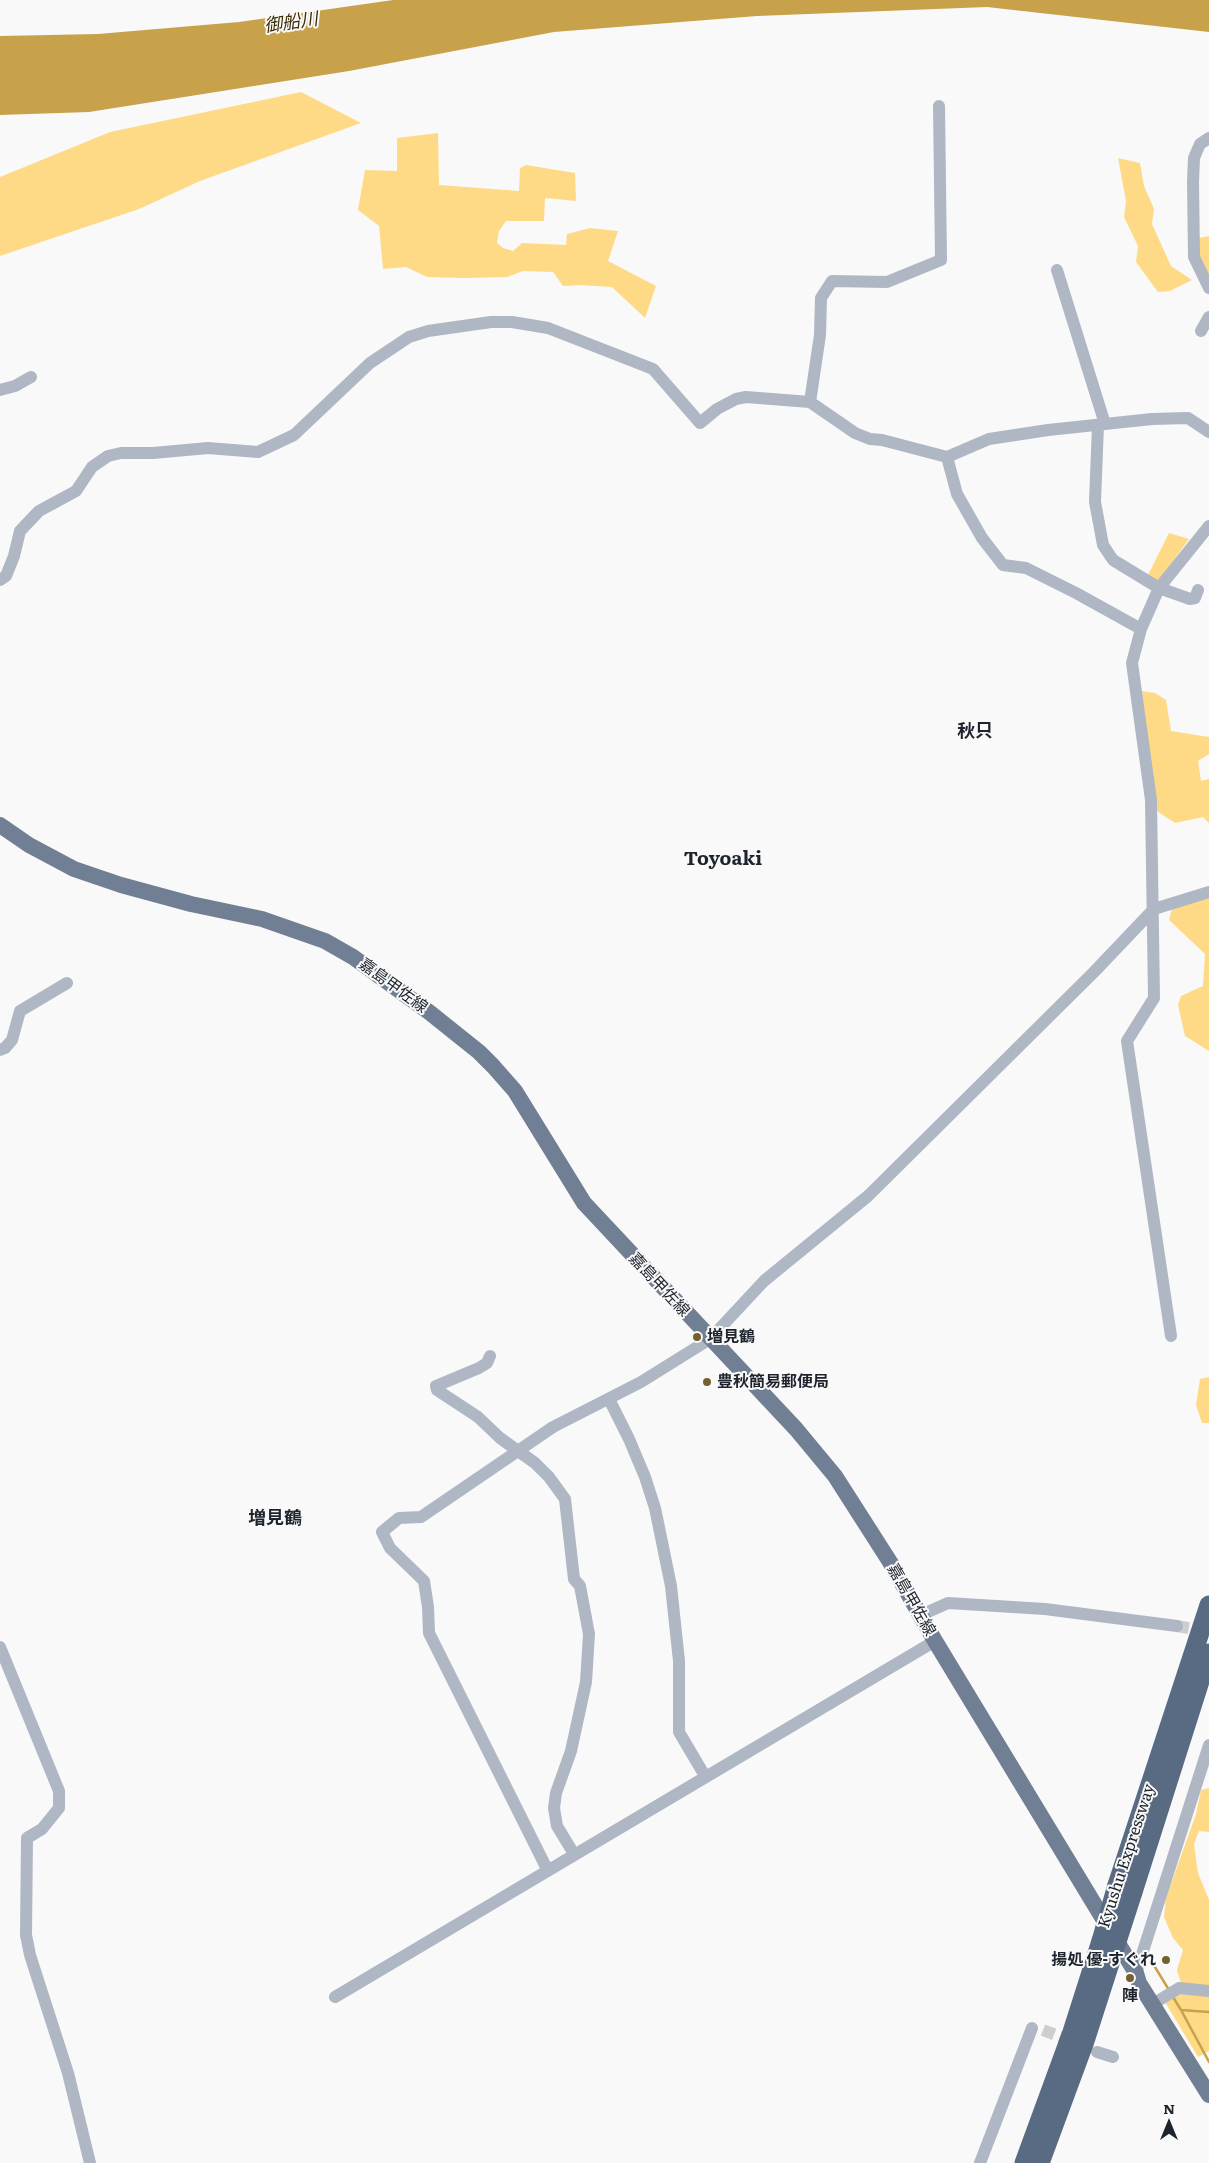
<!DOCTYPE html>
<meta charset="utf-8">
<style>
body{margin:0}
#map{position:relative;width:1209px;height:2163px;overflow:hidden;background:#f9f9f9;font-family:Literata,serif}
canvas{display:block}
.north{position:absolute;left:1144px;top:2098px;width:50px;height:50px;-webkit-text-stroke:4px #f9f9f9;paint-order:stroke;rotate:0deg;font-size:14px;font-weight:700;line-height:20px;text-align:center;color:#1d242e}
.north::after{content:'';display:block;margin:auto;width:18px;height:22px;background:#1d242e;clip-path:polygon(50% 0,100% 100%,50% 72%,0 100%)}
</style>
<div id="map">
<canvas width="1209" height="2163"></canvas>
<div class="north">N</div>
</div>
<script>
const g = document.querySelector('canvas').getContext('2d');
g.lineJoin = 'round';
function fillPath(path, color) { g.fillStyle = color; g.fill(path, 'evenodd'); }
const poly = rows => new Path2D(rows.map(r => 'M' + r).join(''));
function strokePath(path, color, width, dash) { g.strokeStyle = color; g.lineWidth = width; g.lineCap = dash ? 'butt' : 'round'; g.setLineDash(dash || []); g.stroke(path); }
function label(font, color, halo, rows, align = 'center') {
  g.font = font + ' Literata,"Noto Sans JP",serif'; g.lineWidth = 4; g.setLineDash([]); g.textBaseline = 'middle'; g.strokeStyle = halo; g.fillStyle = color; for (const [text, x, y, turn = 0] of rows) {
    g.save(); g.translate(x, y); g.rotate((+turn || 0) * Math.PI / 180); g.textAlign = isNaN(turn) ? turn : align; if (halo) g.strokeText(text, 0, 0); g.fillText(text, 0, 0); g.restore();
  }
}
fillPath(poly([
 [301,92,361,123,200,181,139,209,0,256,0,177,110,132],
 [438,133,439,185,519,191,520,168,526,165,575,173,576,201,545,198,544,221,506,221,499,231,497,243,503,248,513,251,522,243,566,245,567,234,590,228,618,231,608,261,656,286,645,318,612,287,580,285,563,286,553,272,523,271,507,277,464,278,427,277,406,267,383,269,379,226,358,210,365,170,397,171,397,138],
 [1118,158,1140,163,1144,186,1154,209,1152,224,1171,266,1192,280,1170,291,1158,292,1136,262,1138,246,1124,217,1126,201],
 [1209,236,1209,278,1198,253,1199,238],
 [1169,533,1189,539,1157,583,1147,577],
 [1142,691,1155,693,1166,700,1171,731,1209,737,1209,754,1198,761,1201,781,1209,779,1209,823,1203,817,1175,823,1154,809],
 [1209,896,1209,1051,1185,1036,1178,1005,1181,996,1203,986,1205,954,1169,920,1172,909],
 [1209,1377,1209,1423,1202,1423,1196,1405,1200,1379],
 [1209,1788,1209,1832,1199,1831,1194,1844,1198,1873,1209,1900,1209,2051,1198,2057,1165,2002,1182,1987,1177,1970,1183,1950,1173,1938,1164,1917,1166,1898,1196,1814,1201,1790]
]), '#feda87');
fillPath(poly([
 [393,0,1209,0,1209,32,987,7,757,16,554,32,349,71,89,112,0,115,0,36,98,34,239,22]
]), '#c7a24a');
strokePath(poly([
 [1147,1954,1169,1990],
 [1173,1997,1181,2010,1209,2012],
 [1181,2010,1209,2062]
]), '#c7a24a', 2.5);
strokePath(poly([
 [1177,1626,1206,1631],
 [1043,2030,1076,2043]
]), '#cdced0', 12, [12, 6]);
strokePath(poly([
 [1209,138,1200,144,1194,158,1193,182,1194,257,1209,288],
 [1057,270,1105,424],
 [1201,331,1209,317],
 [0,390,15,386,31,377],
 [810,402,820,335,821,298,832,281,887,282,941,260,939,106],
 [1098,425,1095,502,1103,545,1113,560,1159,588,1190,599,1195,598,1198,590],
 [947,457,957,494,982,538,1003,565,1026,568,1076,593,1141,629],
 [0,580,6,576,14,556,20,531,39,511,76,491,92,467,108,456,121,453,153,453,208,448,258,452,294,435,370,363,409,337,428,331,491,322,512,322,548,328,653,369,700,423,717,409,736,399,746,397,810,402,855,433,870,439,882,440,947,457,989,439,1048,430,1152,419,1188,418,1209,432],
 [0,1050,5,1048,12,1040,20,1011,67,983],
 [1171,1336,1127,1041,1154,998,1151,800,1132,663,1141,629,1159,588,1209,526],
 [490,1356,487,1363,479,1368,436,1386,437,1390,478,1417,500,1438,535,1463,549,1477,565,1499,574,1579,580,1586,589,1634,586,1682,571,1751,556,1793,554,1808,557,1826,574,1854],
 [609,1399,629,1439,645,1477,655,1508,671,1586,679,1661,679,1732,705,1776],
 [921,1615,948,1603,1045,1609,1177,1626],
 [0,1647,59,1791,59,1808,42,1829,27,1838,26,1935,30,1955,68,2073,90,2163],
 [548,1871,429,1633,428,1607,424,1581,390,1548,382,1532,399,1518,421,1517,553,1427,641,1382,710,1339,764,1281,868,1196,1094,972,1154,909,1209,892],
 [1136,1973,1209,1745],
 [335,1997,935,1641],
 [1153,2004,1179,1988,1209,1991],
 [1097,2052,1113,2057],
 [980,2163,1032,2028]
]), '#aeb7c3', 12);
strokePath(poly([
 [0,825,29,845,74,869,121,885,191,904,262,919,325,941,353,957,429,1012,479,1052,493,1066,515,1091,584,1203,796,1429,835,1476,890,1562,935,1641,1136,1973,1139,1983,1209,2095]
]), '#707f94', 16);
strokePath(poly([
 [1117,1885,1209,1605],
 [1133,1892,1209,1653],
 [1024,2163,1072,2032,1101,1941],
 [1040,2163,1084,2044,1112,1957]
]), '#596b83', 19);
strokePath(poly([
 [1101,1941,1117,1885],
 [1112,1957,1133,1892]
]), '#596b83', 19);
for (const [x, y, r, color] of [
 [697,1337,5,"#75602f"],
 [707,1382,5,"#75602f"],
 [1166,1960,5,"#75602f"],
 [1130,1978,5,"#75602f"]
]) { const dot = new Path2D(); dot.arc(x, y, r, 0, 2 * Math.PI); g.fillStyle = color; g.fill(dot); strokePath(dot, '#f9f9f9', 2); }
label('16px', '#1d242e', '#f9f9f9', [
 ["嘉島甲佐線",393,986,36],
 ["嘉島甲佐線",659,1285,47],
 ["嘉島甲佐線",911,1600,60],
 ["Kyushu Expressway",1127,1856,-72]
]);
label('bold 16px', '#1d242e', '#f9f9f9', [
 ["増見鶴",707,1337],
 ["豊秋簡易郵便局",717,1382],
 ["揚処 優-すぐれ",1156,1960,"right"],
 ["陣",1130,1996,"center"]
], 'left');
label('italic 18px', '#3b2c04', '#f9f9f9', [
 ["御船川",291,23,-8]
]);
label('bold 18px', '#1d242e', '#f9f9f9', [
 ["秋只",975,732],
 ["増見鶴",275,1519]
]);
label('bold 19px', '#1d242e', '#f9f9f9', [
 ["Toyoaki",723,859]
]);
</script>
